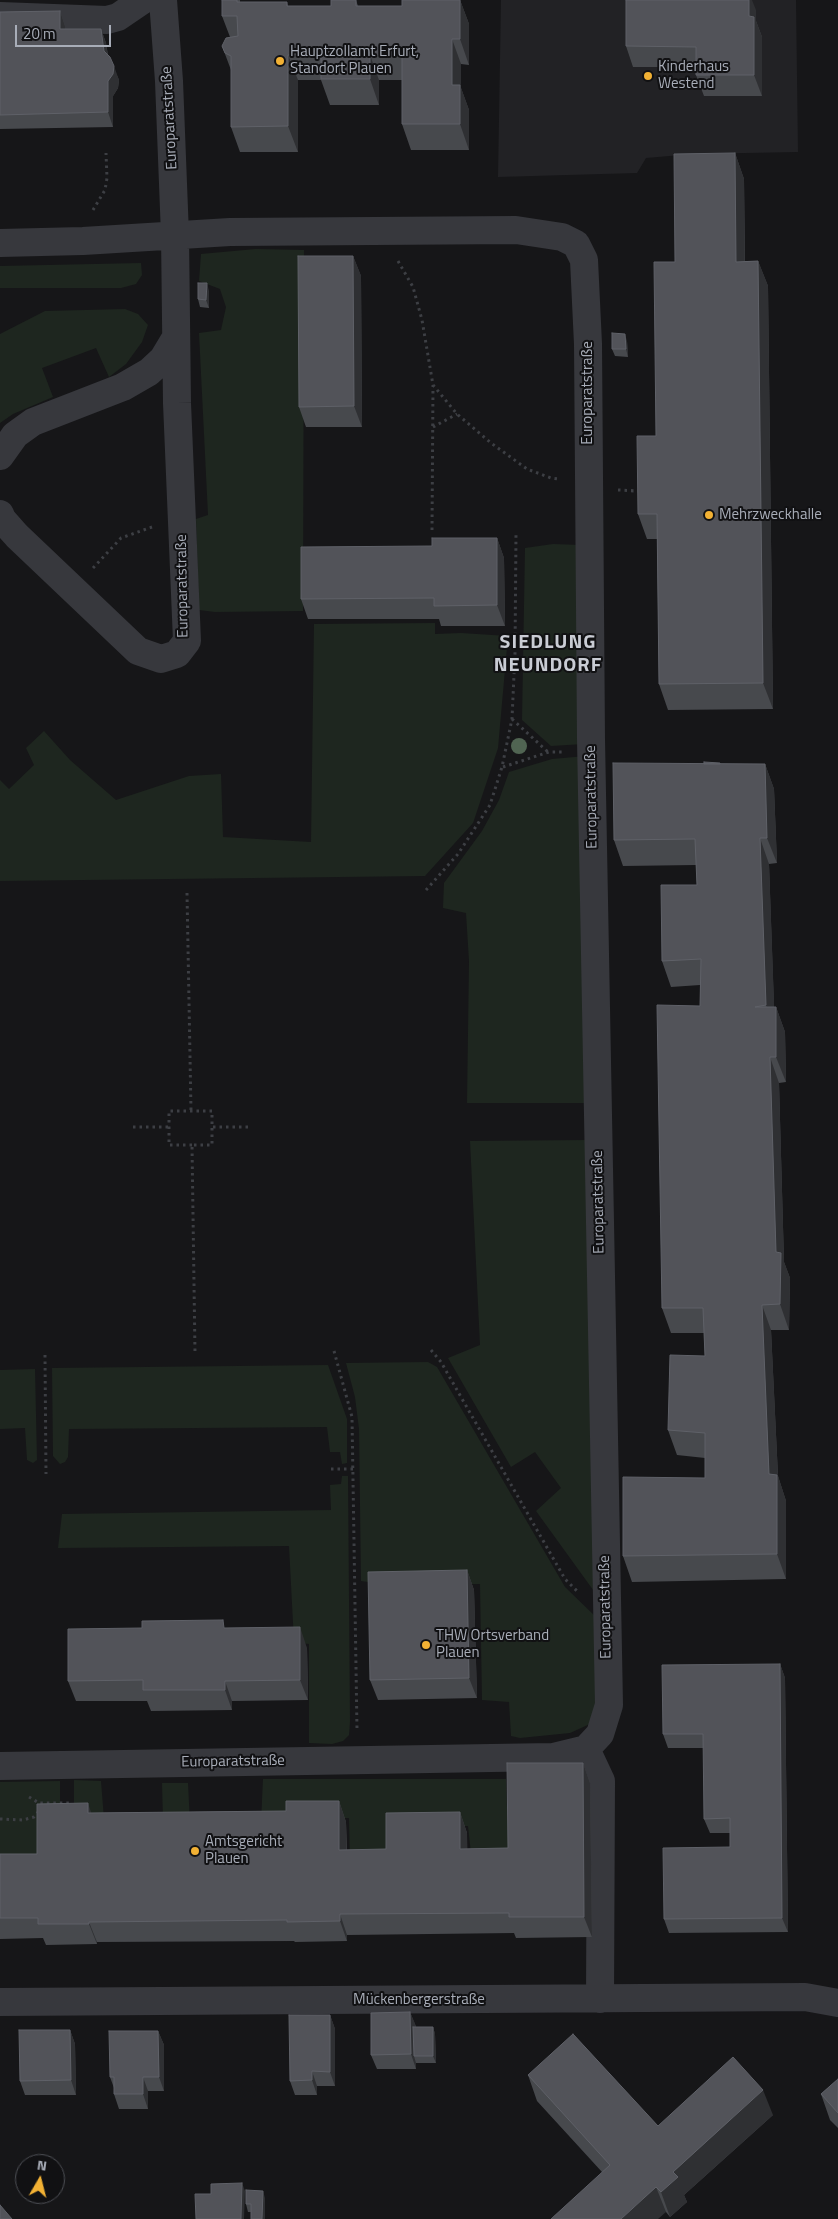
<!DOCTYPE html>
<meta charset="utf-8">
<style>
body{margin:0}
#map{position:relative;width:838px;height:2219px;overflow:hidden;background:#161618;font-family:"Titillium Web",sans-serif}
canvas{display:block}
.north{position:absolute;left:15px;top:2154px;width:50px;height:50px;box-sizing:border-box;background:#111113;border:1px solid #4d4f55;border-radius:50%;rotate:8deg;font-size:14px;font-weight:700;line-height:20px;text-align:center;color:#a8adb8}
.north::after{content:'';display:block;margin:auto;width:18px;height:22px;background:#f2b134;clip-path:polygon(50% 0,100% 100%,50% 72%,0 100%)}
.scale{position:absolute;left:15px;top:25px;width:96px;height:22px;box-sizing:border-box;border:2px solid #a8adb8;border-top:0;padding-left:6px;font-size:15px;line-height:18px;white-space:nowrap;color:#a8adb8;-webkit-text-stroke:4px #111113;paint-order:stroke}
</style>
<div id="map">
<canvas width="838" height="2219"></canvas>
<div class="north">N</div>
<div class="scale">20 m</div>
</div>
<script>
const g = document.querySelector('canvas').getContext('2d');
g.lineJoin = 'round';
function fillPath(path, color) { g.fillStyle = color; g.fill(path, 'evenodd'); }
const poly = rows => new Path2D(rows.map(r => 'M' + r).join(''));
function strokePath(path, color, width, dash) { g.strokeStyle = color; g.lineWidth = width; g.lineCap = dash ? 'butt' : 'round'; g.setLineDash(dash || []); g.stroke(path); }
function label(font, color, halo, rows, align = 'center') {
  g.font = font + ' "Titillium Web",sans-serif'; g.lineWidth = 4; g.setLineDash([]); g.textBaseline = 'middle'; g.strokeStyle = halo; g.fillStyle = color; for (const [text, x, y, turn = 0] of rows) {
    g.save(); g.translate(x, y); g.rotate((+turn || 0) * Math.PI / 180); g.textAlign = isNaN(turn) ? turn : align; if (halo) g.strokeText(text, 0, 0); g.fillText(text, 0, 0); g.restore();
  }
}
fillPath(poly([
 [501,0,796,0,798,152,693,154,646,158,637,173,498,177]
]), '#222225');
fillPath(poly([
 [256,249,304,250,303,611,215,612,199,610,196,519,208,515,199,333,221,330,226,307,220,289,199,281,201,254],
 [141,263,142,275,136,284,121,288,0,288,0,266],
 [125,309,138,314,148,325,142,342,126,364,109,377,96,348,42,368,53,397,13,414,0,423,0,334,45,311],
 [553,544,581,545,584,744,551,746,522,720,525,548],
 [435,623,435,634,461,633,508,636,498,748,473,823,425,876,0,881,0,780,9,789,34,765,26,748,44,731,70,760,116,800,189,776,221,774,223,837,311,842,314,624],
 [586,756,591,1103,467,1103,469,961,466,913,443,908,444,883,482,831,499,800,509,772,552,759],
 [589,1140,596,1594,536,1511,561,1488,535,1452,511,1467,448,1358,480,1345,470,1141],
 [428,1362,437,1367,565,1587,596,1617,597,1696,592,1723,570,1733,520,1738,511,1736,509,1702,482,1700,480,1584,375,1585,374,1604,368,1603,368,1582,361,1581,359,1429,355,1397,346,1363],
 [328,1365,347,1419,347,1463,342,1464,340,1452,330,1452,327,1427,69,1429,68,1457,65,1462,60,1464,53,1456,52,1368],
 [35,1369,37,1460,33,1463,27,1460,25,1428,0,1429,0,1370],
 [342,1476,348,1476,350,1722,349,1735,343,1741,332,1744,309,1743,309,1644,294,1642,289,1546,58,1548,62,1514,331,1510,330,1485,341,1484],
 [263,1779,506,1779,509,1863,472,1863,468,1826,387,1827,389,1864,350,1864,349,1818,292,1819,289,1826,99,1828,96,1820,74,1820,74,1780,101,1781,104,1819,163,1820,162,1783,188,1783,190,1823,261,1822],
 [60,1781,60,1822,41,1868,0,1868,0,1782]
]), '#1e261f');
strokePath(poly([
 [93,210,105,190,107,178,106,153],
 [398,261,413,287,422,320,433,385,457,414,491,443,527,469,551,478,559,479],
 [433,427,457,414],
 [618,490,640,491],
 [631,491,642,491],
 [432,530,433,385],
 [93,568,121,538,152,527],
 [512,719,548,752],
 [503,767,549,752,562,752],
 [426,890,458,854,490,805,502,767,512,719,515,653,516,534],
 [187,893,191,1111],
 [133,1127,169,1127],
 [213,1127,249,1127],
 [192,1145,169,1145,169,1111,212,1111,212,1145,192,1145,195,1353],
 [431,1350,441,1362,565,1579,577,1591],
 [334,1351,352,1417,357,1730],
 [45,1355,46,1474],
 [331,1469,353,1469],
 [29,1797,39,1803,69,1803],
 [0,1819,23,1820,34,1817,39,1811]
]), '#3d3f44', 3, [2.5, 4]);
strokePath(poly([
 [0,16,107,20,118,17,143,0],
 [0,243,83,241,230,232,516,230,562,237,576,244,584,260,588,344,591,739,609,1705,600,1734,586,1749,553,1757,0,1766],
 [0,456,15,435,33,422,123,387,149,372,163,359,175,339],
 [0,514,2,519,17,536,138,651,161,659,177,654,187,641,177,403,175,235,169,81,163,0],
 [586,1749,601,1781,600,1999],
 [0,2002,805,1997,838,2003]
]), '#37383d', 28);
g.fillStyle = '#506452';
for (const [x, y] of [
 [519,746]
]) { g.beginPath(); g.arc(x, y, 8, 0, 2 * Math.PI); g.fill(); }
fillPath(poly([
 [222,0,240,0,240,2,287,2,288,6,331,6,331,0,356,0,358,6,402,6,402,0,460,0,469,24,469,65,461,64,461,88,469,110,469,150,411,150,402,124,402,80,379,80,379,105,330,105,321,80,298,80,298,152,240,152,231,127,231,70,222,46,230,37,222,16],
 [756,10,756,21,762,37,762,96,704,96,696,75,696,67,633,67,626,46],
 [60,11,65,26,65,29,101,29,106,43,108,55,119,80,118,88,113,96,113,127,0,129,0,12],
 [735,153,744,179,745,261,758,261,768,286,773,709,668,710,659,684,657,539,647,539,638,514,656,436,675,262],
 [353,256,361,276,362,427,306,427,299,407],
 [209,291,209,308,200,307,198,299],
 [627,341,628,357,615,356,612,349],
 [497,538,504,558,505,626,441,626,439,619,308,619,301,599,432,546],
 [720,764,765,764,774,789,777,863,769,864,774,1007,776,1007,785,1032,786,1082,779,1083,784,1262,790,1278,789,1330,771,1330,778,1476,786,1501,786,1579,632,1582,623,1556,705,1478,705,1458,677,1455,668,1430,705,1356,704,1333,671,1333,662,1308,700,1006,700,985,671,987,662,961,697,885,696,865,623,866,614,840],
 [467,1570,474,1590,477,1698,378,1700,370,1680],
 [226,1628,307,1648,308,1700,232,1701,232,1710,151,1711,147,1701,76,1701,68,1681],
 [780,1664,785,1678,788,1932,669,1933,664,1919,730,1847,730,1833,710,1833,704,1819,704,1748,668,1748,663,1734],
 [583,1763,590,1783,592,1937,516,1938,514,1933,347,1935,347,1941,295,1942,294,1941,97,1942,97,1944,46,1945,43,1938,0,1939,0,1854,37,1854,91,1813,286,1811,339,1801,346,1822,347,1850,386,1849,460,1812,467,1833,467,1849,508,1848],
 [410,2012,416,2027,433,2027,435,2034,436,2063,416,2063,416,2069,377,2069,371,2055],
 [330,2015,335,2029,335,2086,317,2086,317,2095,295,2095,290,2081],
 [70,2030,75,2044,76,2095,25,2095,20,2081],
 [158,2031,164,2045,164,2091,148,2091,148,2109,119,2109,114,2094,114,2088,110,2077],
 [528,2075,658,2126,773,2115,684,2195,687,2202,670,2217,666,2212,602,2172,537,2101],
 [838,2079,838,2128,830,2120,821,2094],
 [265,2198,265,2219,251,2219,251,2212,248,2212,246,2204]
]), '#47494d');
fillPath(poly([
 [460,0,469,24,469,65,460,39],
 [749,0,752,0,756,10,756,21,762,37,762,96,754,75,749,16],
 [60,11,65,26,65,44,60,29],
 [101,29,106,43,109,66,104,51],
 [452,39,461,64,461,88,469,110,469,150,460,124,452,85],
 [288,55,298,80,298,152,288,126],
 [370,55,379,80,379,105,370,79],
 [114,66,119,80,118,88,113,96,113,127,108,112,108,81],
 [735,153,744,179,745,287,736,262],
 [353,256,361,276,362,427,354,406],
 [758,261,768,286,773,709,763,683],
 [207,283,209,291,209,308,206,300],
 [625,334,627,341,628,357,626,349],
 [497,538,504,558,505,626,497,605],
 [765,764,774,789,777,863,767,838],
 [760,838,769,864,775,1031,766,1005],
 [776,1007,785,1032,786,1082,776,1057],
 [770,1057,779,1083,784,1262,790,1278,789,1330,780,1304,776,1252],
 [762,1305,771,1330,778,1476,786,1501,786,1579,777,1554,769,1474],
 [467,1570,474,1590,477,1698,469,1678],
 [300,1627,307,1648,308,1700,300,1680],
 [780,1664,785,1678,788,1932,782,1918],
 [225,1681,232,1701,232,1710,225,1690],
 [583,1763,590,1783,592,1937,584,1917],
 [339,1801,346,1822,347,1870,339,1850],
 [88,1803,95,1824,88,1813],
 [460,1812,467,1833,468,1869,460,1849],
 [340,1914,347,1935,347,1941,340,1921],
 [89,1922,97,1942,97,1944,89,1924],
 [410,2012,416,2026,416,2056,414,2056,416,2063,416,2069,411,2054],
 [330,2015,335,2029,335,2086,330,2072],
 [433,2027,435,2034,436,2063,433,2056],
 [70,2030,75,2044,76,2095,71,2080],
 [158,2031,164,2045,164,2091,159,2077],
 [312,2071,317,2086,317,2095,312,2080],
 [143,2077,148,2091,148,2109,143,2094],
 [763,2090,773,2115,684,2195,687,2202,670,2217,661,2192,673,2172],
 [242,2183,245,2191,244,2219,241,2219],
 [656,2187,666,2212,658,2219,621,2219],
 [263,2191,265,2198,265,2219,262,2219]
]), '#2f3033');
const building = poly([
 [222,0,237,0,237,2,287,2,287,6,331,6,331,0,356,0,356,6,402,6,402,0,460,0,460,39,452,39,452,85,460,85,460,124,402,124,402,55,370,55,370,79,321,79,321,54,288,55,288,126,231,127,231,56,225,53,222,46,226,38,238,36,237,16,222,16,222,0],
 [626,0,749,0,749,16,754,17,754,75,696,75,696,47,626,46,626,0],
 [60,11,60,29,101,29,104,51,110,57,114,66,113,74,108,81,108,112,0,115,0,12,60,11],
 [735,153,736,262,758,261,763,683,659,684,657,514,638,514,637,436,656,436,654,262,675,262,674,154,735,153],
 [298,256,353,256,354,406,299,407,298,256],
 [198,283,207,283,206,300,198,299,198,283],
 [612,333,625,334,626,349,612,349,612,333],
 [432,538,497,538,497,605,434,606,434,598,301,599,301,547,432,546,432,538],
 [704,762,720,763,720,764,704,764,704,762],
 [613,763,765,764,767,838,760,838,766,1005,755,1007,776,1007,776,1057,770,1057,776,1252,781,1253,780,1304,762,1305,769,1474,777,1475,777,1554,623,1556,623,1477,705,1478,705,1433,668,1430,670,1355,705,1356,703,1308,662,1308,657,1005,700,1006,701,959,662,961,661,885,697,885,695,839,614,840,613,763],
 [467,1570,469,1678,370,1680,368,1572,467,1570],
 [223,1620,224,1628,300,1627,300,1680,225,1681,225,1690,143,1690,143,1680,68,1681,68,1629,142,1628,142,1621,223,1620],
 [780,1664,782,1918,664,1919,663,1848,730,1847,730,1818,704,1819,703,1734,663,1734,662,1665,780,1664],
 [507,1763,583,1763,584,1917,509,1917,509,1913,340,1914,340,1921,287,1922,287,1920,89,1922,89,1924,38,1924,38,1918,0,1918,0,1854,37,1854,37,1804,88,1803,88,1813,286,1811,286,1801,339,1801,339,1850,386,1849,386,1813,460,1812,460,1849,508,1848,507,1763],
 [410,2012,411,2054,371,2055,371,2013,410,2012],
 [289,2015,330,2015,330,2072,312,2071,312,2080,290,2081,289,2015],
 [413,2027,433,2027,433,2056,414,2056,413,2027],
 [19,2030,70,2030,71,2080,20,2081,19,2030],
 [109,2031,158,2031,159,2077,143,2077,143,2094,114,2094,114,2077,110,2077,109,2031],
 [573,2034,658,2126,733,2057,763,2090,673,2172,678,2177,661,2192,656,2187,621,2219,551,2219,610,2165,528,2075,573,2034],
 [838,2079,838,2113,821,2094,838,2079],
 [242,2183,241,2219,196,2219,195,2194,211,2194,211,2184,242,2183],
 [246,2190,263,2191,262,2219,251,2219,251,2204,246,2204,246,2190],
 [0,2205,12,2219,0,2219,0,2205]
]);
fillPath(building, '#525359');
strokePath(building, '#5f6168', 1);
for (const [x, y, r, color] of [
 [280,61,5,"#f2b134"],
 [648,76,5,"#f2b134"],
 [709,515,5,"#f2b134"],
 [426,1645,5,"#f2b134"],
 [195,1851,5,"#f2b134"]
]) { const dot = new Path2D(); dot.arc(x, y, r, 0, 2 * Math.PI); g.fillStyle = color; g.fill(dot); strokePath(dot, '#111113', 2); }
label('15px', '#a8adb8', '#111113', [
 ["Hauptzollamt Erfurt,",290,52],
 ["Standort Plauen",290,69],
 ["Kinderhaus",658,67],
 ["Westend",658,84],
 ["Mehrzweckhalle",719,515],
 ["THW Ortsverband",436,1636],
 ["Plauen",436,1653],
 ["Amtsgericht",205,1842],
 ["Plauen",205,1859]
], 'left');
label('15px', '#a8adb8', '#111113', [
 ["Europaratstraße",170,118,-93],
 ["Europaratstraße",588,393,-90],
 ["Europaratstraße",183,586,-91],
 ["Europaratstraße",592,797,-91],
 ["Europaratstraße",599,1202,-91],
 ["Europaratstraße",606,1607,-91],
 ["Europaratstraße",233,1762,-1],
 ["Mückenbergerstraße",419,2000]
]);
g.letterSpacing = '1px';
label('bold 20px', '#c9ccd4', '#111113', [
 ["SIEDLUNG",548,643],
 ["NEUNDORF",548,666]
]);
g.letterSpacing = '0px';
</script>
